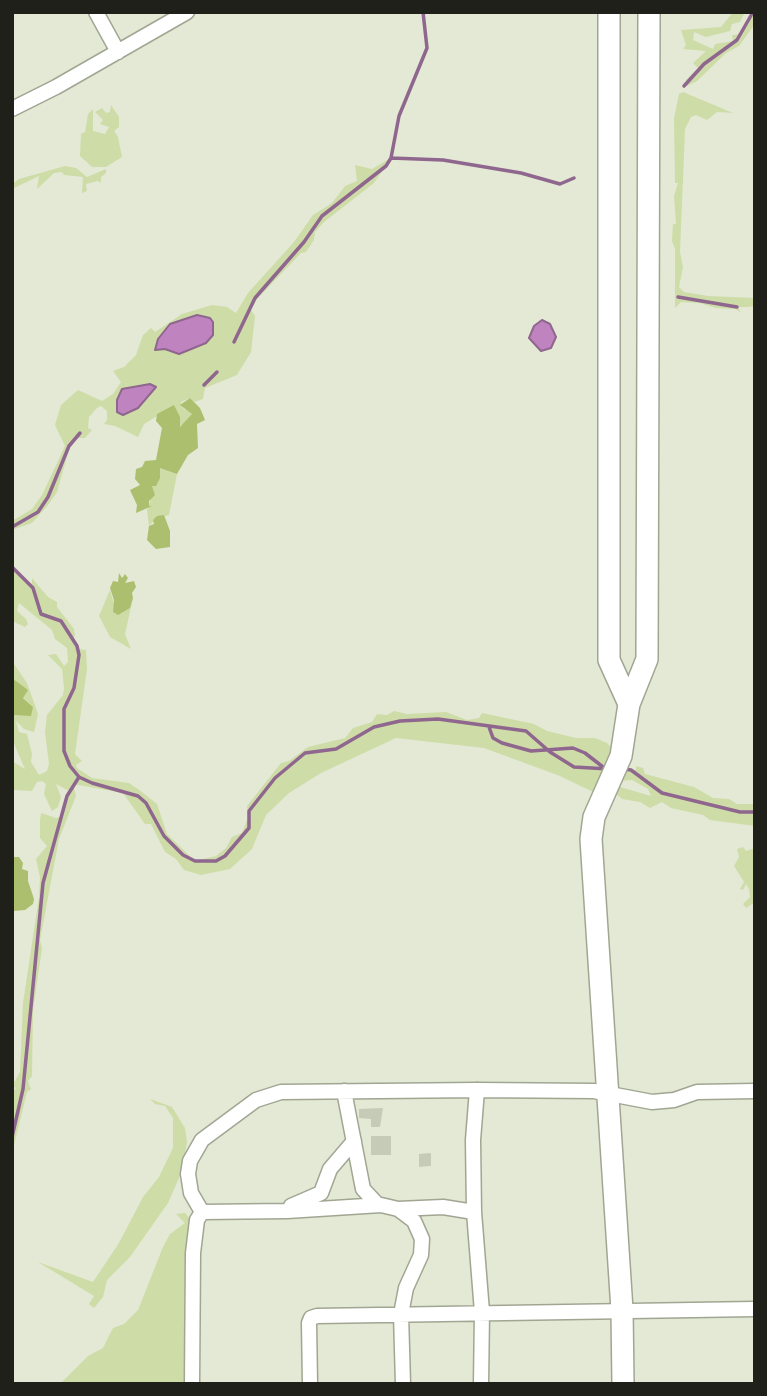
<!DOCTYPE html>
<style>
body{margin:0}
#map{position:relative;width:767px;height:1396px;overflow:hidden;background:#e3e9d4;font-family:"Source Sans 3",sans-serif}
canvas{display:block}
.frame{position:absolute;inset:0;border:14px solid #1e2019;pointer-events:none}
</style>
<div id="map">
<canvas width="767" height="1396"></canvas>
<div class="frame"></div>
</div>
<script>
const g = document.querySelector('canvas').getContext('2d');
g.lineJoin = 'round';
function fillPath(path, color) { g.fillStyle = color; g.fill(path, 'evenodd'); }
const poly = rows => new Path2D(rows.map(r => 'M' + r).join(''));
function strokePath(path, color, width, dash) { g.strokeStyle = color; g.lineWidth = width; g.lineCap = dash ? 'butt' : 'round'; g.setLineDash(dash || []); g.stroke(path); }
fillPath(poly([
 [733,12,745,12,740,22,732,24,730,31,706,37,694,32,693,40,713,49,715,44,733,41,732,35,741,34,751,12,755,12,755,24,739,46,726,53,697,81,687,86,686,80,698,68,693,63,706,51,683,49,686,45,681,30,721,27],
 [683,92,733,113,717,112,707,120,696,115,691,117,685,129,680,252,683,267,679,287,684,292,708,296,755,298,755,305,750,307,738,307,741,313,736,309,716,308,699,303,681,302,675,308,675,249,672,241,673,224,676,224,674,196,678,183,675,183,674,118,679,94],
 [111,105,119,117,119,127,114,131,118,137,122,157,106,167,92,167,80,156,81,134,85,132,88,114,93,109,93,131,105,134,109,127,100,124,103,120,95,112,102,108,106,113,110,112],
 [391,158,374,183,324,222,315,232,314,240,306,252,301,253,257,299,251,310,255,316,251,352,237,375,205,388,203,399,194,402,190,398,181,402,182,407,185,410,188,408,192,414,189,422,177,428,178,415,170,408,144,424,138,437,115,426,104,424,107,420,107,411,101,406,97,408,89,417,88,428,92,430,85,438,76,438,70,446,57,492,48,505,32,523,12,530,12,521,32,509,42,495,65,446,55,425,61,405,78,390,102,401,113,394,121,382,113,371,124,367,136,355,143,335,151,328,155,332,182,314,212,305,227,307,236,313,248,293,294,242,313,215,332,203,345,186,357,181,355,165,372,169],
 [65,166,76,168,87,177,106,169,106,173,101,177,101,183,98,181,86,184,87,191,82,193,83,177,64,175,62,172,54,173,37,189,39,176,12,189,12,184,19,179],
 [160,467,177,474,169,515,157,518,149,526,147,510,153,493,151,486,157,478],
 [12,567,32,584,32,578,48,597,57,602,57,607,74,629,75,636,72,639,78,649,86,650,87,669,75,754,82,761,76,765,77,768,92,778,129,783,138,789,157,804,167,834,195,861,216,856,226,848,232,837,242,833,248,817,247,806,281,763,289,761,308,747,345,738,353,728,372,722,377,714,387,715,394,711,407,714,446,712,467,720,479,718,482,713,534,724,547,731,576,738,595,738,607,743,631,770,636,770,636,766,643,768,645,774,694,787,713,798,729,799,737,804,755,804,755,826,710,820,703,815,671,808,662,802,650,808,640,802,622,799,614,792,617,786,651,796,648,789,632,780,618,781,603,793,591,791,560,776,484,748,396,738,321,773,289,793,266,815,252,849,230,869,201,875,184,870,176,859,165,852,151,824,145,824,123,793,73,784,76,796,59,839,40,940,42,948,33,1010,32,1076,28,1081,31,1089,27,1092,12,1153,12,1092,16,1088,12,1086,20,1072,23,1003,39,897,40,877,36,859,47,846,40,838,40,820,41,813,56,818,60,817,69,791,56,784,61,797,58,807,52,811,44,794,46,784,42,781,37,782,32,791,12,790,12,761,25,769,12,739,12,710,14,715,33,707,23,697,22,686,12,678,12,661,27,683,38,714,34,732,24,729,16,721,19,732,27,734,32,754,31,762,39,775,47,771,49,764,45,732,47,715,63,695,64,688,62,669,48,655,56,654,64,666,68,662,67,648,55,639,52,630,19,603,17,611,26,619,28,624,25,627,12,621],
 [110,590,117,614,130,608,133,598,125,634,131,649,110,637,99,616],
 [743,847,746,851,755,848,755,902,746,908,743,904,750,897,749,889,746,884,743,890,740,889,744,882,734,866,739,857,737,849],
 [150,1099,172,1107,185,1128,187,1142,182,1171,168,1203,130,1257,107,1280,103,1297,94,1308,89,1304,94,1296,38,1262,93,1282,119,1243,143,1197,159,1177,173,1148,173,1118,165,1106,155,1104],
 [185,1213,192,1221,187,1384,60,1384,88,1356,103,1348,113,1328,124,1324,138,1310,163,1247,170,1234,185,1223,176,1214]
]), '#cedca8');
fillPath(poly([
 [190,398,200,408,205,420,197,424,198,448,188,455,177,474,160,468,160,478,156,486,152,486,155,495,149,501,149,506,152,506,136,513,137,505,130,490,140,485,135,479,136,469,142,467,145,461,156,460,162,428,156,421,157,414,174,405,180,417,180,427,192,414,180,405],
 [164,515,170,531,170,547,156,549,147,540,149,526,154,524,153,520,157,516],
 [119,573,122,578,125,574,128,578,125,583,134,581,136,587,132,593,133,598,130,608,118,615,113,612,114,600,110,588,113,581,118,582],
 [12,678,28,690,23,698,33,707,31,716,14,715],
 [14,857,19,857,23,863,22,869,28,871,28,881,34,899,33,904,25,910,14,911,12,917]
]), '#acbf6f');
const water = poly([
 [197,315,210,318,213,322,213,335,206,343,179,354,165,349,155,350,158,339,170,324,197,315],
 [542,320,550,324,556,337,551,348,541,351,529,338,534,326,542,320],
 [150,384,156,387,138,408,123,415,117,412,117,400,122,389,150,384]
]);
fillPath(water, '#bf84bf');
strokePath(water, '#8f668d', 2);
strokePath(poly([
 [684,86,704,64,737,40,753,12],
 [391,158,443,160,521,173,560,184,574,178],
 [678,297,737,307],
 [234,342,255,298,304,242,322,216,386,166,391,158,399,116,427,48,423,12],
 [204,385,217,372],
 [12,527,38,512,48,497,69,446,80,433],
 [12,567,33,588,41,614,61,621,77,646,79,655,74,688,64,709,64,751,70,766,79,777,92,783,138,796,146,803,164,836,183,855,195,861,216,861,225,856,249,828,249,811,275,778,305,753,336,749,374,727,400,721,438,719,526,731,550,752,574,767,609,769],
 [489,727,493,738,502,743,531,751,573,748,585,753,603,767],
 [623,769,631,770,662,793,740,812,755,812],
 [12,1137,23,1089,43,883,67,796,79,777]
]), '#8f668d', 3.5);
fillPath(poly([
 [383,1108,380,1127,371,1127,371,1119,359,1118,359,1109],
 [371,1136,391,1136,391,1155,371,1155],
 [431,1153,431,1166,419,1167,419,1154]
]), '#c5cbb7');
const minor = poly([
 [96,12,118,52],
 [12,109,56,87,187,12],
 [477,1090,473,1140,474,1212,482,1312,481,1384],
 [344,1091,363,1189,378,1205],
 [291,1206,321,1193,330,1169,354,1141],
 [398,1209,414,1221,422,1239,421,1255,406,1288,401,1314,403,1384],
 [202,1212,287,1211,381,1205,398,1209,443,1207,474,1212],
 [192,1384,193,1253,197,1220,202,1212,191,1193,188,1174,190,1161,202,1140,256,1100,281,1092,477,1090,594,1091,652,1102,674,1100,697,1092,755,1091],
 [310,1384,309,1323,311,1318,317,1316,755,1309]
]);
const primary = poly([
 [609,12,609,660,629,704,647,659,649,12],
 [623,1384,622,1310,591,839,594,817,621,756,629,704]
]);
strokePath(minor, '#a1a693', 17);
strokePath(primary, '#a1a693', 24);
strokePath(minor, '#fff', 14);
strokePath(primary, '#fff', 21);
</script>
